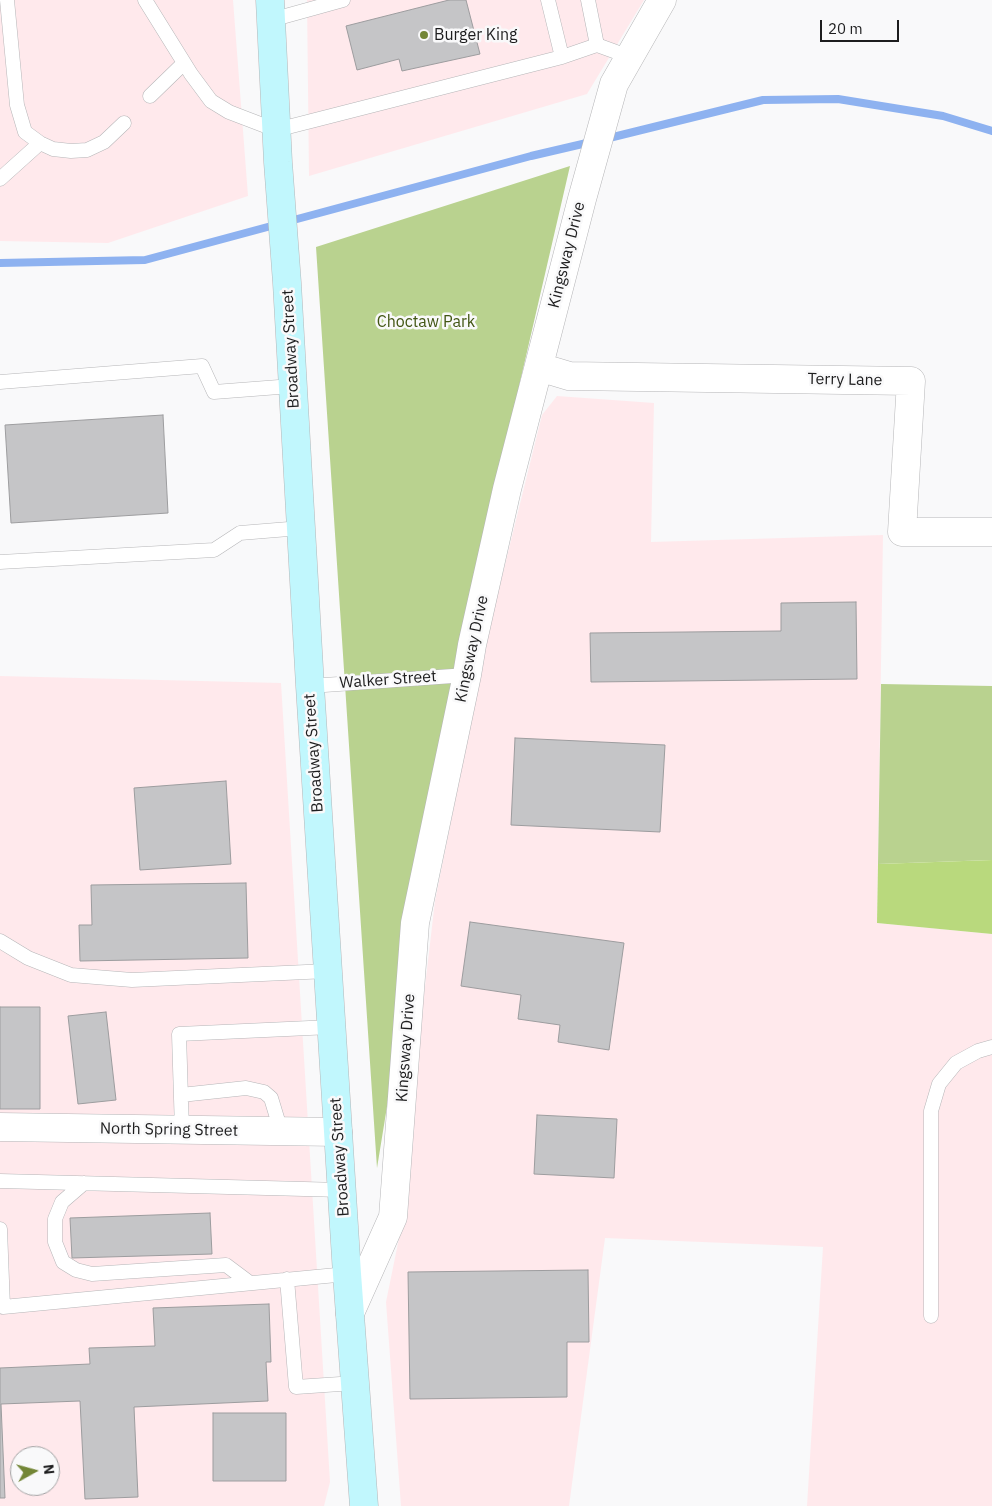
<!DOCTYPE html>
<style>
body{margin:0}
#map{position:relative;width:992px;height:1506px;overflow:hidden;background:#f9f9fa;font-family:"IBM Plex Sans",sans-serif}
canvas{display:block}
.north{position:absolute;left:10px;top:1446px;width:50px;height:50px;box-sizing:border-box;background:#f9f9fa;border:1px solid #a1a1a2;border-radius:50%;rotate:83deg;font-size:14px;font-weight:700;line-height:20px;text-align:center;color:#1d1d1e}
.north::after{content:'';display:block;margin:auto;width:18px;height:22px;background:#738636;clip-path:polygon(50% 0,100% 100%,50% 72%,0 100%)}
.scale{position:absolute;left:820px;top:20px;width:79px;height:22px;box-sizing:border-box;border:2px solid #1d1d1e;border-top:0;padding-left:6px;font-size:15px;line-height:18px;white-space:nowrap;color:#1d1d1e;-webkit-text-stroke:4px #f9f9fa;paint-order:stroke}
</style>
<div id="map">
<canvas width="992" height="1506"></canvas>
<div class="north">N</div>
<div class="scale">20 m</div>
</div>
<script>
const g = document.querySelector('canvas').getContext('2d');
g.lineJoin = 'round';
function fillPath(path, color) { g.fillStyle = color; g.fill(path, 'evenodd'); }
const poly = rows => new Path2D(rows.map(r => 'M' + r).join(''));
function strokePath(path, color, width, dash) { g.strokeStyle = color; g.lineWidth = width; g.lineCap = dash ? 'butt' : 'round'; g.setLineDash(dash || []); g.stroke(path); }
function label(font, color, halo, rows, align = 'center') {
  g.font = font + ' "IBM Plex Sans",sans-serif'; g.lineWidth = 5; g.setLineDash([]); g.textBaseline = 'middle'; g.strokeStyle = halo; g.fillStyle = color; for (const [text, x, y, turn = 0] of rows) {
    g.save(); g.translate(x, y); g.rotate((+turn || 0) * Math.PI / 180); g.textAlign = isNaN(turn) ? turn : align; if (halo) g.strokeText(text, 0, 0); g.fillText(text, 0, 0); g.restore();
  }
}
fillPath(poly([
 [0,0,233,0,248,196,108,243,0,241],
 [307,0,644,0,587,94,309,176],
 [557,396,654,403,651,542,883,535,877,923,992,934,992,1506,807,1506,823,1247,605,1238,569,1506,401,1506,386,1302,407,1199,418,1046,435,901,491,621,542,415],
 [0,676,281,683,330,1482,324,1506,0,1506],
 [20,1456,50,1456,50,1486,20,1486]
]), '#ffe9ec');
fillPath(poly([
 [570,166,520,382,450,720,377,1168,316,247],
 [881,684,992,686,992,860,878,864]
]), '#b9d28f');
fillPath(poly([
 [992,860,992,934,877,923,878,864]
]), '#b9d97d');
strokePath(poly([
 [605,139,763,100,838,99,943,116,992,131],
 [0,263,145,260,531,156,591,142]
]), '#8eb2f0', 8);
const building = poly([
 [449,0,466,0,480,54,402,71,399,59,357,70,346,26,449,0],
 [163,415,168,513,11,523,5,425,163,415],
 [856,602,857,679,591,682,590,633,781,631,781,603,856,602],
 [515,738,665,745,660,832,511,825,515,738],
 [226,781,231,864,140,870,134,788,226,781],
 [246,883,248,958,80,961,79,925,92,925,91,885,246,883],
 [470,922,624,943,609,1050,558,1042,560,1025,518,1019,521,995,461,986,470,922],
 [0,1007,40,1007,40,1109,0,1109,0,1007],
 [106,1012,116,1100,78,1104,68,1016,106,1012],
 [537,1115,617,1119,614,1178,534,1174,537,1115],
 [210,1213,212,1254,72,1258,70,1218,210,1213],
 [588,1270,589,1342,567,1342,567,1397,410,1399,408,1272,588,1270],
 [269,1304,271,1362,266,1362,268,1401,134,1407,138,1497,85,1499,80,1401,1,1404,5,1498,0,1498,0,1368,90,1364,89,1348,155,1346,153,1308,269,1304],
 [213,1413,286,1413,286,1481,213,1481,213,1413]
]);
fillPath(building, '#c5c5c7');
strokePath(building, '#9d9d9f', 1);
const lane = poly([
 [7,0,17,105,25,132,40,143,53,149,71,151,87,150,104,142,124,123],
 [145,0,191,74,211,101,229,112,276,130,562,57,597,45,630,57],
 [548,0,562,57],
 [588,0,597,45],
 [271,20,343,0],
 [150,96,184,63],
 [0,179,40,143],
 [0,382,202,366,214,392,292,386],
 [0,562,214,550,240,533,301,528],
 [310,686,467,675],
 [0,941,28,958,71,975,132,980,328,971],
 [181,1095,246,1088,264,1092,271,1098,281,1131],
 [182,1130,179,1034,331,1027],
 [0,1181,342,1190],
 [84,1183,62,1202,55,1219,55,1242,63,1262,76,1270,92,1274,226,1265,250,1283],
 [0,1229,3,1307,347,1274],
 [287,1279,296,1387,355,1383],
 [931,1316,931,1111,939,1084,956,1063,978,1051,992,1047]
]);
const street = poly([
 [539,367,569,376,911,381,902,532,992,532],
 [0,1127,338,1132],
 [350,1313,393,1217,415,923,467,675,472,645,507,489,582,199,614,84,662,0]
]);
const secondary = poly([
 [270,0,278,162,287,283,310,686,347,1274,364,1506]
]);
strokePath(lane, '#b6b6b8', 15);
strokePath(street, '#b6b6b8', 29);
strokePath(secondary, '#b6b6b8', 29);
strokePath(lane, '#fff', 14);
strokePath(street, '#fff', 28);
strokePath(secondary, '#c1f7fd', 28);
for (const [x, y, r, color] of [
 [424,35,5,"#738636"]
]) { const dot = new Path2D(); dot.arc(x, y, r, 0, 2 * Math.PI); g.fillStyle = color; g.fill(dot); strokePath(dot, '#f9f9fa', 2); }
label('16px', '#1d1d1e', '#f9f9fa', [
 ["Burger King",434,35]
], 'left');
label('16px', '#1d1d1e', '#f9f9fa', [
 ["Kingsway Drive",567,255,-76],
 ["Broadway Street",291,349,-93],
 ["Terry Lane",845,380,1],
 ["Kingsway Drive",472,649,-78],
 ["Walker Street",388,680,-4],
 ["Broadway Street",314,753,-94],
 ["Kingsway Drive",406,1048,-86],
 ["North Spring Street",169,1130,1],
 ["Broadway Street",340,1157,-94]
]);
label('16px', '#425614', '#f9f9fa', [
 ["Choctaw Park",426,322]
]);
</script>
